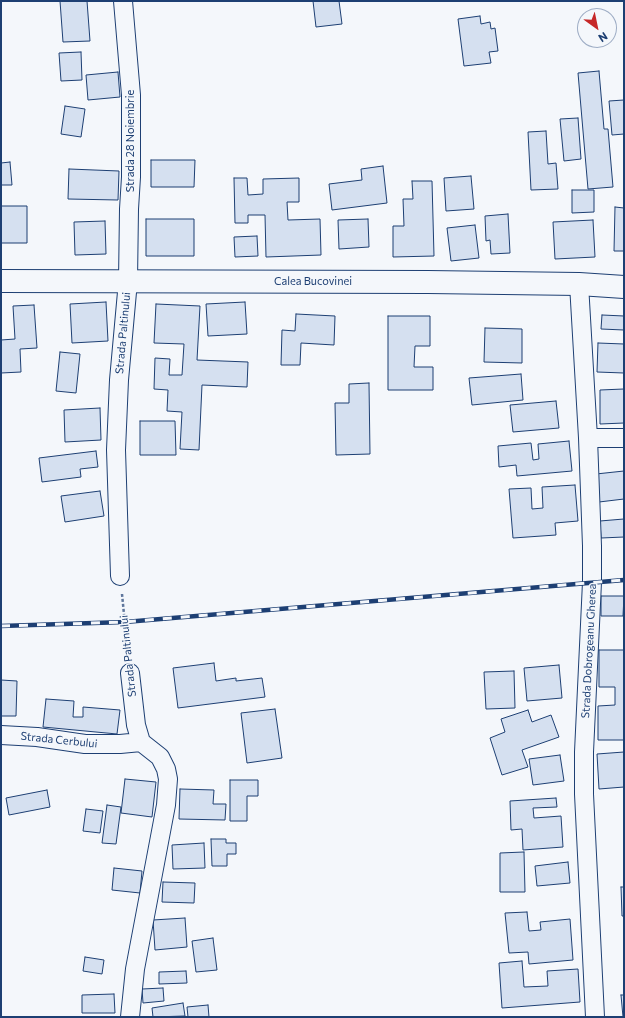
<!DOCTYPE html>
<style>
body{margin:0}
#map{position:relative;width:625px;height:1018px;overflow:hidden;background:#f4f7fb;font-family:Commissioner,sans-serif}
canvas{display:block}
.frame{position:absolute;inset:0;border:2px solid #1d3f73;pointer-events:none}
.north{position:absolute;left:577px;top:8px;width:40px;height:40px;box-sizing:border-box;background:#f4f7fb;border:1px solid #9eadc5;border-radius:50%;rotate:147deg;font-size:11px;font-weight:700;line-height:16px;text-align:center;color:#1d3f73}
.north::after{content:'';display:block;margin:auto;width:14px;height:18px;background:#c62828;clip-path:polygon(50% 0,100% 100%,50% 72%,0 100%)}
</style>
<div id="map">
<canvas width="625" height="1018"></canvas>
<div class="frame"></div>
<div class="north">N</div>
</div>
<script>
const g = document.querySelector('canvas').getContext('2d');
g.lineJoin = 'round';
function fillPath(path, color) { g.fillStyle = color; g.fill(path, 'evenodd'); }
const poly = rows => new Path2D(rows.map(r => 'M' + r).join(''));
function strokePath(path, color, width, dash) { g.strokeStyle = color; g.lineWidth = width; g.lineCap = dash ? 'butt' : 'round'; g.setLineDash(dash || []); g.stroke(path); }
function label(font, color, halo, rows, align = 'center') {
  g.font = font + ' Commissioner,sans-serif'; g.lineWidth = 3; g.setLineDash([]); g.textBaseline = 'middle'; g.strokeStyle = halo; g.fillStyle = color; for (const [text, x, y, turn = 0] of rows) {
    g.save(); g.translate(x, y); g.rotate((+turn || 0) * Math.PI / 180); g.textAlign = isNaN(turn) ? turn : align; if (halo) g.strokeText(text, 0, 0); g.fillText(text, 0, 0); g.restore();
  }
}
const building = poly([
 [60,1,87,1,90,41,63,42,60,1],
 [313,1,339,1,342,24,316,27,313,1],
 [480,16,481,24,490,22,491,29,495,28,498,51,489,52,491,63,464,66,458,19,480,16],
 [81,52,82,80,61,81,59,53,81,52],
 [599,71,604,129,608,129,613,187,588,189,578,73,599,71],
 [118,72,120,97,88,100,86,75,118,72],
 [624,100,624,134,612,135,609,101,624,100],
 [65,106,85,109,81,137,61,134,65,106],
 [578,118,581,159,564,161,560,119,578,118],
 [546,131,548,164,556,163,558,189,531,190,528,132,546,131],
 [151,160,195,160,194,187,151,187,151,160],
 [10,162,12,185,1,185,1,163,10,162],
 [383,166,387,203,332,210,329,184,362,180,361,169,383,166],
 [69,169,119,171,118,200,68,199,69,169],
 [471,176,474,209,446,211,444,178,471,176],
 [234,178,247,178,248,195,263,194,263,179,299,178,299,202,287,202,288,220,320,219,321,255,266,257,265,215,248,215,248,223,235,223,234,178],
 [412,181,432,181,434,256,393,257,393,226,404,226,403,199,413,199,412,181],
 [572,190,594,190,594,212,572,213,572,190],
 [1,206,27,206,27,243,1,243,1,206],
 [615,207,624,208,624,251,614,251,615,207],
 [508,214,510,253,491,254,490,240,486,241,485,216,508,214],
 [146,219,194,219,194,256,146,256,146,219],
 [368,219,369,247,339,249,338,220,368,219],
 [593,220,595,257,555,259,553,222,593,220],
 [105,221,106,254,75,255,74,222,105,221],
 [475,225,479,258,451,261,447,228,475,225],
 [257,236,258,256,235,257,234,237,257,236],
 [106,302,108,341,72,343,70,304,106,302],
 [245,302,247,334,208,336,206,304,245,302],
 [156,304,200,306,197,360,248,362,247,387,202,385,199,450,180,449,182,412,167,411,168,390,154,389,155,358,170,359,169,375,182,375,184,344,154,343,156,304],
 [34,305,37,348,20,349,21,372,1,373,1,340,15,339,13,306,34,305],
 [296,314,335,316,334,345,301,343,300,365,281,365,282,330,295,331,296,314],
 [602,315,624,316,624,330,601,329,602,315],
 [388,316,430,316,430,346,415,346,414,367,433,367,433,390,388,390,388,316],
 [485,328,522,329,522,363,484,362,485,328],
 [598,343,624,344,624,373,597,372,598,343],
 [60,352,80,354,76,393,56,391,60,352],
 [521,374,523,400,472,405,469,378,521,374],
 [369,383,370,454,336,455,335,403,349,403,349,384,369,383],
 [624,389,624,423,600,424,600,390,624,389],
 [556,401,559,428,513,432,510,405,556,401],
 [100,408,101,440,65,442,64,410,100,408],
 [140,421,175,421,176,455,140,455,140,421],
 [569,441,572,471,517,476,516,465,499,467,498,446,531,443,533,460,539,459,538,444,569,441],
 [96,451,98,467,80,469,81,477,42,482,39,458,96,451],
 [624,471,624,499,599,502,596,474,624,471],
 [575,485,578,521,555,523,556,535,513,538,509,489,531,488,532,509,543,508,542,487,575,485],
 [100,491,104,516,65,522,61,496,100,491],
 [624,519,624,537,601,538,600,521,624,519],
 [601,596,624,596,623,616,601,616,601,596],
 [599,650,624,650,624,740,598,740,598,706,615,705,615,687,599,687,599,650],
 [214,663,216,681,236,678,236,681,262,678,265,697,178,708,173,668,214,663],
 [559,665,562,698,527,701,524,668,559,665],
 [514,671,515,708,486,709,484,672,514,671],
 [1,680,17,681,16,716,1,716,1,680],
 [46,699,74,701,73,717,83,717,83,707,120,710,117,734,43,727,46,699],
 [275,709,282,758,247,763,241,713,275,709],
 [528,710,532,722,551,715,559,737,522,750,528,767,502,775,490,738,505,732,501,719,528,710],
 [624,752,624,787,599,789,597,754,624,752],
 [560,755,564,781,533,785,529,759,560,755],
 [125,779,156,782,152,817,121,813,125,779],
 [230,780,258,780,258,796,247,796,247,821,230,821,230,780],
 [180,789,214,790,213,804,226,804,225,820,179,819,180,789],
 [47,790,50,807,9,815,6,798,47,790],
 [556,798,557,807,533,808,534,818,561,816,563,847,523,850,522,829,511,830,510,801,556,798],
 [107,805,121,807,116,844,102,843,107,805],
 [86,809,103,811,100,833,83,831,86,809],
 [211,839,226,839,226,843,236,843,236,854,227,854,227,866,212,866,211,839],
 [204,843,205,868,173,869,172,845,204,843],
 [524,852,525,892,500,892,500,853,524,852],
 [568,862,570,883,537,886,535,866,568,862],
 [114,868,142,871,140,893,112,890,114,868],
 [163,882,195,883,194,903,162,902,163,882],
 [621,887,624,887,624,916,622,916,621,887],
 [527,912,529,931,541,930,540,922,570,919,573,960,529,964,528,952,509,953,505,913,527,912],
 [185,918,187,947,155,950,153,920,185,918],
 [213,938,217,970,196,972,192,941,213,938],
 [85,957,104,960,102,974,83,971,85,957],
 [522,961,524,987,548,986,547,971,578,969,580,1002,502,1008,499,963,522,961],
 [186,971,187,983,159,984,159,972,186,971],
 [163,988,164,1001,143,1003,142,989,163,988],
 [114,994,115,1013,82,1013,82,995,114,994],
 [621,995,624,995,624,1017,623,1017,621,995],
 [183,1003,185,1016,153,1017,152,1008,183,1003],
 [208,1005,209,1017,188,1017,187,1007,208,1005]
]);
fillPath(building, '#d5e0f0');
strokePath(building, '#1d3f73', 1);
const minor = poly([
 [579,284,588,438,592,546,592,582,584,752,584,794,595,1017],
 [588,438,624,438],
 [120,576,116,450,119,380,128,281,129,209,131,177,131,95,123,1],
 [130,673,136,725,141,742,160,757,166,769,168,779,166,805,135,969,130,1017],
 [1,735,37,737,85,744,120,744,141,742]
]);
const trunk = poly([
 [1,281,428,282,579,284,624,287]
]);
strokePath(minor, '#1d3f73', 20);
strokePath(trunk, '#1d3f73', 24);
strokePath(poly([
 [122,594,128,655]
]), '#5e769c', 2.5, [3, 2]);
strokePath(minor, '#f4f7fb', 18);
strokePath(trunk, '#f4f7fb', 22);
const rail = poly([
 [1,626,125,622,624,580]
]);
strokePath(rail, '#1d3f73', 4.5);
strokePath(rail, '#f4f7fb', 3, [9]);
label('11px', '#1d3f73', '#f4f7fb', [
 ["Strada 28 Noiembrie",130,141,-90],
 ["Calea Bucovinei",313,281],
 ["Strada Paltinului",123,333,-85],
 ["Strada Dobrogeanu Gherea",589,651,-87],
 ["Strada Paltinului",128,656,-96],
 ["Strada Cerbului",59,740,6]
]);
</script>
